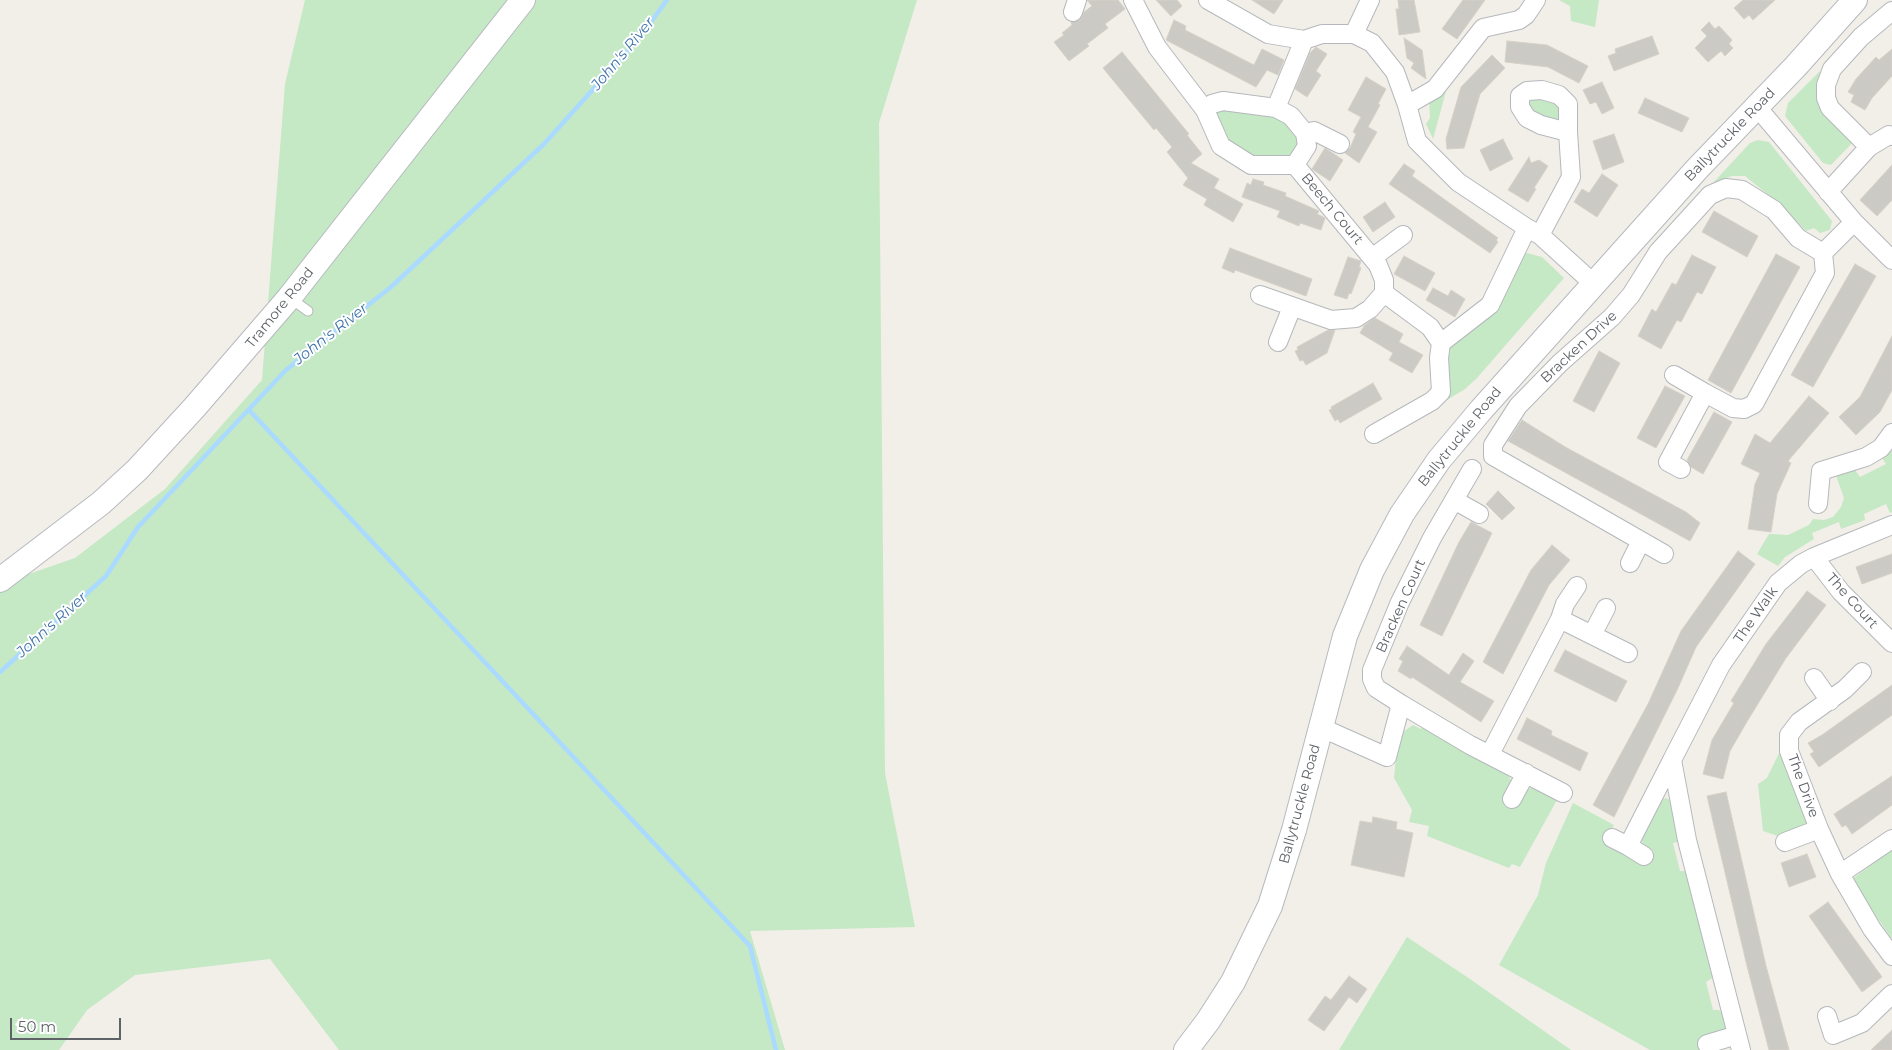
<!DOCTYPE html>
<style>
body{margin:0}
#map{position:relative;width:1892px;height:1050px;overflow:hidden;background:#f1efe8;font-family:Montserrat,sans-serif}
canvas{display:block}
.scale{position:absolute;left:10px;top:1018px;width:111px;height:22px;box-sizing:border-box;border:2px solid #5f6368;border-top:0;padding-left:6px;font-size:15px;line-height:18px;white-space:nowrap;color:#5f6368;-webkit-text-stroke:4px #fff;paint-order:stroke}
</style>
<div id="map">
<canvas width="1892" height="1050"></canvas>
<div class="scale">50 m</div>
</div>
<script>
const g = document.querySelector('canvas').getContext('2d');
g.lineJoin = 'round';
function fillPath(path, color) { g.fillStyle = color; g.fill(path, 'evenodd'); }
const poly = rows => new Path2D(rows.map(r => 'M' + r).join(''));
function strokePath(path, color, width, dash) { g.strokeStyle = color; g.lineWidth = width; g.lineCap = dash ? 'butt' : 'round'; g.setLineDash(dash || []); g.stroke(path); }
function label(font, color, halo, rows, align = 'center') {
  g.font = font + ' Montserrat,sans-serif'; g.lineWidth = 4; g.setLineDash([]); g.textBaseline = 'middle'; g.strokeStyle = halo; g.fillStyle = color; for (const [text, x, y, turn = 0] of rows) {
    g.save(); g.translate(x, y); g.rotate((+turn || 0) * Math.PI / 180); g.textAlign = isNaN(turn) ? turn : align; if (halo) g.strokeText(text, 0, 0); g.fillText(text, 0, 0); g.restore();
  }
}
fillPath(poly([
 [305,0,917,0,879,123,885,773,915,927,750,931,785,1050,339,1050,270,959,135,975,87,1010,59,1050,0,1050,0,584,75,558,165,489,262,380,285,84],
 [1559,0,1599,0,1595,27,1571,21,1570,6],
 [1820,71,1818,88,1854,141,1831,165,1823,163,1785,116,1788,103],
 [1448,84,1433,139,1426,124,1430,118,1429,99],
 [1537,95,1560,103,1563,115,1558,121,1529,112,1526,98],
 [1221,107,1263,111,1291,122,1300,136,1297,147,1288,160,1251,158,1228,143,1216,113],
 [1758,140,1769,142,1832,221,1830,230,1820,233,1814,228,1806,231,1782,206,1745,176,1732,176,1712,184,1750,143],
 [1523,252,1542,257,1564,278,1477,378,1465,389,1447,400,1444,361,1449,347],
 [1892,447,1892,512,1890,513,1886,504,1864,514,1865,520,1841,529,1839,522,1812,533,1814,539,1785,557,1778,566,1757,554,1769,534,1788,535,1809,525,1813,519,1824,520,1833,517,1841,507,1844,498,1834,470,1853,467,1860,477,1886,464,1880,455],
 [1413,725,1421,729,1424,725,1505,771,1511,780,1509,789,1524,791,1531,788,1537,789,1558,798,1520,867,1512,864,1509,868,1427,836,1429,826,1409,822,1412,810,1394,778,1397,747,1403,732],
 [1782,747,1811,823,1778,836,1763,831,1758,784,1767,778],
 [1666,798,1674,802,1682,837,1678,842,1673,843,1680,871,1685,871,1689,873,1714,977,1706,982,1713,1010,1719,1010,1724,1014,1728,1026,1726,1030,1702,1037,1705,1050,1650,1050,1499,965,1538,895,1546,863,1573,803,1614,825,1605,842,1643,845,1641,837,1659,801],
 [1892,849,1892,939,1851,880],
 [1407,937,1470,979,1571,1050,1339,1050]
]), '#c5e8c5');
strokePath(poly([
 [249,410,750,946,776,1050],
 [0,672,106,576,138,527,286,370,391,287,544,144,640,37,667,0]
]), '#aadaff', 4.5);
const building = poly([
 [1087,0,1118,0,1125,9,1105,24,1108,28,1087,44,1089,46,1069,61,1054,42,1064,35,1062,33,1072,25,1071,22,1080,20,1084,12,1092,6,1087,0],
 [1156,0,1177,0,1182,6,1171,16,1156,0],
 [1252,0,1283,0,1274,14,1252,0],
 [1398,0,1414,0,1420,32,1399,35,1396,9,1399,9,1398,0],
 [1463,0,1485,0,1457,39,1442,29,1463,0],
 [1743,0,1775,0,1753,20,1749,15,1744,19,1734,8,1743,0],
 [1174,20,1186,26,1185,30,1254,65,1262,49,1284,60,1278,75,1267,70,1256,87,1166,40,1174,20],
 [1709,22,1715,29,1719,26,1732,40,1729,44,1733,48,1725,56,1721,51,1708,62,1695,48,1707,36,1701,30,1709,22],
 [1652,36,1659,54,1614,71,1608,56,1616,53,1615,49,1652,36],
 [1404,38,1422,50,1426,79,1411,68,1414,63,1407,58,1404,38],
 [1507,41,1547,45,1588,66,1579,83,1548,67,1505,62,1507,41],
 [1316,47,1327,54,1316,71,1321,75,1307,97,1295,89,1310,53,1316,47],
 [1892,49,1892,76,1872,98,1865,110,1851,102,1854,95,1848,92,1856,79,1876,57,1879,60,1892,49],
 [1122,52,1189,134,1187,135,1202,154,1191,163,1219,179,1214,188,1243,204,1233,222,1204,205,1207,199,1183,185,1188,178,1167,152,1172,147,1156,128,1154,130,1103,68,1122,52],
 [1492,55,1505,68,1480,94,1464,148,1447,149,1446,139,1461,87,1492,55],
 [1366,77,1386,89,1378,104,1380,105,1368,127,1377,132,1359,163,1345,153,1350,148,1356,134,1353,132,1361,117,1348,110,1366,77],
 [1602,82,1614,108,1602,114,1596,102,1590,104,1583,90,1602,82],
 [1645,98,1689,118,1682,132,1638,113,1645,98],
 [1614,134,1624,162,1603,170,1593,141,1614,134],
 [1503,139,1513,159,1490,171,1480,150,1503,139],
 [1325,148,1343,160,1330,181,1312,169,1325,148],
 [1529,157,1531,163,1539,160,1548,166,1534,188,1536,189,1528,202,1508,190,1529,157],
 [1404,164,1415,171,1412,176,1498,238,1496,240,1498,242,1490,253,1389,184,1404,164],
 [1892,165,1892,200,1877,216,1860,200,1892,165],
 [1602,174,1618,185,1597,217,1574,202,1582,189,1589,193,1602,174],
 [1253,179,1264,182,1263,185,1286,193,1285,196,1319,211,1317,214,1325,218,1321,230,1300,223,1299,226,1277,217,1280,211,1242,197,1247,183,1251,185,1253,179],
 [1385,202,1395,217,1373,232,1363,217,1385,202],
 [1714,211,1758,236,1747,257,1702,232,1714,211],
 [1230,248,1312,279,1306,296,1235,270,1234,273,1222,268,1230,248],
 [1776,254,1800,267,1731,393,1708,380,1776,254],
 [1692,255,1716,267,1702,294,1697,292,1681,322,1677,320,1661,349,1638,336,1652,309,1656,312,1672,283,1676,285,1692,255],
 [1404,256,1435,273,1425,291,1394,274,1404,256],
 [1348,257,1361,261,1359,267,1361,268,1351,294,1349,293,1347,299,1334,295,1348,257],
 [1855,264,1876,276,1813,387,1791,375,1855,264],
 [1433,288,1448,296,1451,290,1465,299,1455,317,1426,300,1433,288],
 [1375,318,1403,334,1399,342,1423,355,1412,373,1389,360,1393,353,1360,333,1364,326,1375,318],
 [1328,330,1335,330,1327,353,1306,365,1303,360,1300,361,1295,351,1298,350,1297,347,1328,330],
 [1892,336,1892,390,1880,412,1856,435,1839,417,1860,397,1892,336],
 [1599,351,1620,363,1594,412,1573,401,1599,351],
 [1373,383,1382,399,1340,423,1338,419,1335,421,1329,410,1332,409,1331,407,1373,383],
 [1665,386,1685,396,1656,448,1637,438,1665,386],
 [1809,396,1829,413,1788,461,1791,463,1777,494,1771,532,1748,529,1755,484,1760,473,1741,464,1755,434,1770,443,1809,396],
 [1714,412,1732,422,1703,474,1691,467,1687,460,1714,412],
 [1522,420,1567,448,1686,512,1700,523,1690,541,1508,441,1522,420],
 [1498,491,1515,508,1502,520,1486,504,1498,491],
 [1471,522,1492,533,1442,636,1420,625,1459,542,1471,522],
 [1552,545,1570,560,1549,585,1503,674,1483,662,1531,570,1552,545],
 [1738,551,1755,564,1696,647,1678,688,1614,817,1593,805,1648,704,1681,631,1738,551],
 [1892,554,1892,573,1862,584,1856,567,1892,554],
 [1807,591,1826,605,1786,658,1748,720,1730,751,1723,779,1703,774,1712,740,1734,703,1731,701,1766,644,1807,591],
 [1407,646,1449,675,1463,653,1474,661,1460,682,1494,701,1481,722,1412,677,1411,679,1398,671,1403,661,1399,659,1407,646],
 [1565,650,1627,681,1616,702,1554,671,1565,650],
 [1892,685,1892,715,1819,767,1810,754,1814,752,1808,743,1822,735,1892,685],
 [1527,718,1552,731,1551,735,1588,753,1580,771,1517,739,1527,718],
 [1892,776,1892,805,1852,834,1846,825,1842,827,1834,814,1892,776],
 [1726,792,1766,966,1789,1050,1769,1050,1747,966,1707,796,1726,792],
 [1373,817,1397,822,1396,829,1413,833,1404,877,1351,865,1360,821,1372,823,1373,817],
 [1807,854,1816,877,1789,887,1781,863,1807,854],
 [1828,902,1882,977,1862,992,1809,916,1828,902],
 [1349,976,1367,989,1357,1003,1349,997,1324,1031,1308,1020,1325,996,1331,1000,1349,976],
 [1892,1030,1892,1050,1871,1050,1892,1030]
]);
fillPath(building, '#cccac5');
strokePath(building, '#d6d1c6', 1);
const lane = poly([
 [290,298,308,311]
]);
const street = poly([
 [1133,0,1157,47,1205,110,1221,146,1251,165,1295,165],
 [1208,0,1268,34,1304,40,1322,34,1354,34,1372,43,1395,72,1407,105,1417,141,1458,182,1527,228],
 [1073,12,1077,0],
 [1354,34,1370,0],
 [1407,105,1435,89,1483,28,1519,20,1526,15,1536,0],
 [1757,107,1854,222,1892,260],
 [1276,108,1304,40],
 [1205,110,1212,104,1223,101,1276,108,1291,116,1305,133,1307,146,1295,165],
 [1305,133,1314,131,1340,144],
 [1869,147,1830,108,1826,98,1826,85,1832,69,1861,37,1892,11],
 [1828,192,1869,147,1889,135,1892,136],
 [1540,235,1571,177,1568,132,1541,125,1527,118,1520,107,1520,96,1527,91,1542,90,1559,95,1568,104,1568,132],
 [1372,258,1403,235],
 [1260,295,1331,320,1356,318,1370,309,1384,293,1384,280,1378,265,1295,165],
 [1278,342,1292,307],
 [1441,343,1490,305,1527,228,1540,235,1594,284],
 [1674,375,1705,393],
 [1374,434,1432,401,1441,392,1439,358,1441,343,1430,327,1384,293],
 [1681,469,1668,462,1705,393,1733,408,1744,409,1754,404,1825,273,1823,253],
 [1454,500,1479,514],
 [1818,504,1821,471,1866,457,1881,448,1892,433],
 [1664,554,1493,456,1493,445,1518,406,1560,363,1612,317,1631,295,1658,252,1710,195,1726,188,1742,190,1774,210,1798,238,1823,253,1854,222],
 [1814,557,1841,592,1892,643],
 [1630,563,1641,541],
 [1560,619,1565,604,1577,586],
 [1592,635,1606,608],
 [1862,672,1845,689,1799,722,1789,735,1789,751,1819,829,1840,874,1872,929,1892,956],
 [1814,678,1830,701],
 [1401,704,1470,745,1563,793],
 [1320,727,1387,757,1401,704,1376,688,1372,679,1372,670,1400,602,1432,538,1472,469],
 [1490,754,1560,619,1628,653],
 [1512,799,1526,773],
 [1612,838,1628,846,1672,760],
 [1785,842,1819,829],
 [1628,846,1644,856],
 [1840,874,1892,839],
 [1827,1016,1833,1035,1862,1023,1892,994],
 [1707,1044,1737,1035],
 [1741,1050,1687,840,1672,760,1721,665,1778,583,1801,564,1814,557,1892,525]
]);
const secondary = poly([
 [0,580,101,503,137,470,194,408,289,298,523,0],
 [1186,1050,1208,1021,1233,982,1270,906,1294,830,1345,636,1372,570,1402,514,1439,460,1481,410,1697,169,1796,66,1855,0]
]);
strokePath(lane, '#b5b8bc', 11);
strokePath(street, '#b5b8bc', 20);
strokePath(secondary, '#b6babf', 26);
strokePath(lane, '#fff', 9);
strokePath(street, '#fff', 18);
strokePath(secondary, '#fff', 24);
label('14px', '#5f6368', '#fff', [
 ["Ballytruckle Road",1730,135,-46],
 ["Beech Court",1332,209,50],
 ["Tramore Road",280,308,-51],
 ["Bracken Drive",1579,347,-43],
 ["Ballytruckle Road",1460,437,-51],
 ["The Court",1852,601,48],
 ["Bracken Court",1401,606,-66],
 ["The Walk",1756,615,-55],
 ["The Drive",1803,786,70],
 ["Ballytruckle Road",1300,804,-75]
]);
label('italic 15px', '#4174aa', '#fff', [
 ["John's River",623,54,-50],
 ["John's River",331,334,-38],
 ["John's River",52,625,-42]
]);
</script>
